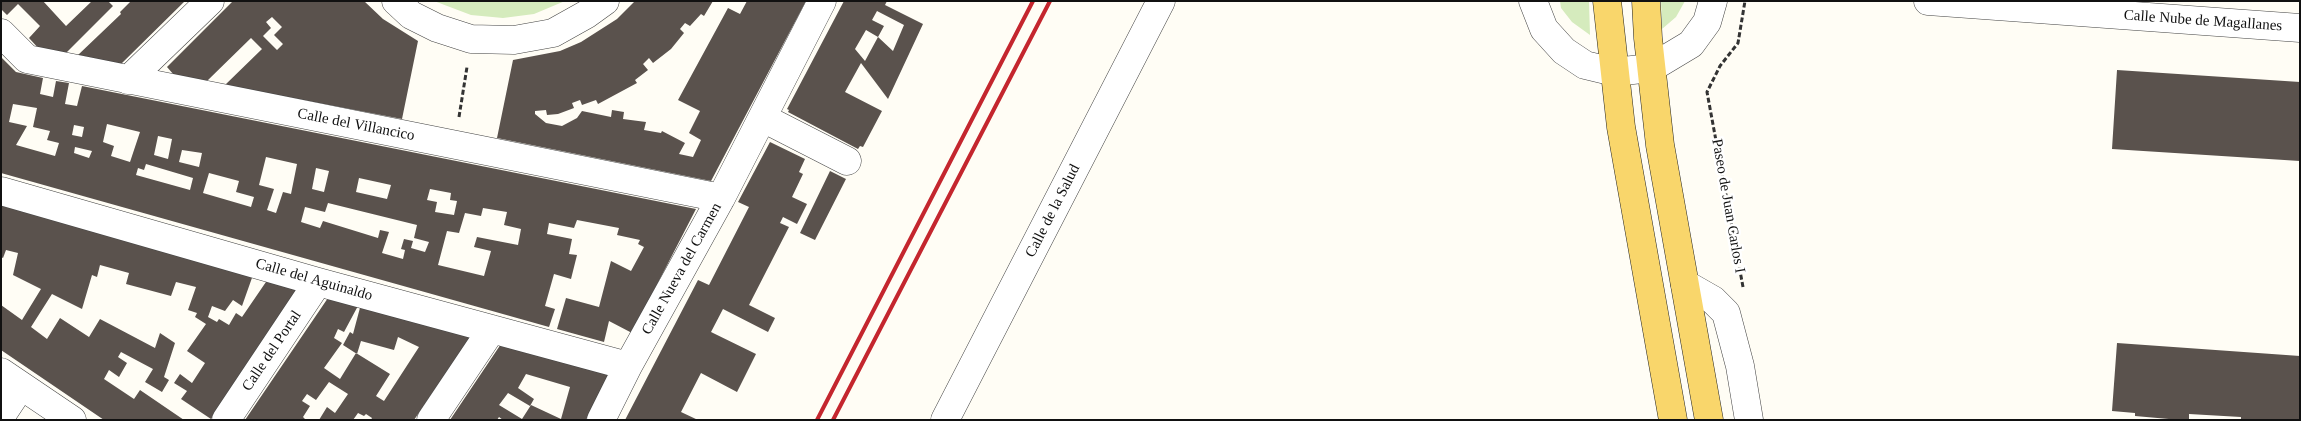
<!DOCTYPE html>
<style>
body{margin:0}
#map{position:relative;width:2301px;height:421px;overflow:hidden;background:#fffdf5;font-family:Georgia,serif}
canvas{display:block}
.frame{position:absolute;inset:0;border:2px solid #111;pointer-events:none}
</style>
<div id="map">
<canvas width="2301" height="421"></canvas>
<div class="frame"></div>
</div>
<script>
const g = document.querySelector('canvas').getContext('2d');
g.lineJoin = 'round';
function fillPath(path, color) { g.fillStyle = color; g.fill(path, 'evenodd'); }
const poly = rows => new Path2D(rows.map(r => 'M' + r).join(''));
function strokePath(path, color, width, dash) { g.strokeStyle = color; g.lineWidth = width; g.lineCap = dash ? 'butt' : 'round'; g.setLineDash(dash || []); g.stroke(path); }
function label(font, color, halo, rows, align = 'center') {
  g.font = font + ' Georgia,serif'; g.lineWidth = 5; g.setLineDash([]); g.textBaseline = 'middle'; g.strokeStyle = halo; g.fillStyle = color; for (const [text, x, y, turn = 0] of rows) {
    g.save(); g.translate(x, y); g.rotate((+turn || 0) * Math.PI / 180); g.textAlign = isNaN(turn) ? turn : align; if (halo) g.strokeText(text, 0, 0); g.fillText(text, 0, 0); g.restore();
  }
}
fillPath(poly([
 [434,1,565,1,534,14,503,18,471,15],
 [1560,1,1589,1,1590,35,1572,22,1561,8],
 [1661,1,1685,1,1676,17,1662,29]
]), '#d5ebbd');
fillPath(poly([
 [1,1,43,1,66,26,92,1,108,1,113,6,66,53,40,50,29,38,40,26,18,4,7,15,1,9],
 [131,1,185,1,121,64,78,55,121,14,120,12],
 [233,1,364,1,383,19,418,41,402,119,225,85,262,49,251,38,207,81,174,75,167,67],
 [272,17,282,27,274,35,283,44,277,50,263,36,271,28,266,22],
 [635,1,713,1,704,16,701,14,690,26,685,23,680,29,684,33,671,49,653,63,649,58,643,64,648,70,635,80,637,83,598,104,596,100,582,105,580,100,572,103,574,108,558,114,547,115,546,110,535,111,535,114,546,123,562,126,577,118,582,111,611,117,612,110,624,112,623,119,646,122,644,130,661,133,662,131,685,143,679,154,693,157,701,140,689,133,700,111,678,100,728,8,740,14,747,1,806,1,711,181,497,138,513,60,560,51,581,42,617,19],
 [844,1,887,1,885,5,923,24,888,99,861,63,845,92,882,111,863,147,860,146,858,149,788,112,789,110,787,109],
 [877,11,904,25,893,51,878,37,865,61,855,49,866,30,878,37,884,26,872,20],
 [1,57,16,72,43,78,40,94,53,97,56,81,69,83,65,104,77,106,82,86,696,209,632,333,609,321,604,342,557,329,566,298,599,307,611,261,631,271,644,247,638,244,640,240,617,235,619,228,577,220,574,228,549,223,547,234,572,239,569,254,577,255,571,279,554,274,545,306,555,309,549,327,446,298,1,173],
 [13,104,37,108,33,127,50,131,47,140,59,143,55,156,16,145,27,126,9,122],
 [107,124,140,132,130,162,111,156,114,146,103,142],
 [74,125,84,127,82,137,72,135],
 [158,136,172,139,168,159,154,155],
 [75,147,92,151,89,158,74,153],
 [182,150,202,153,199,167,179,162],
 [266,157,297,164,291,194,283,192,276,213,267,210,274,189,259,185],
 [146,164,193,178,190,190,136,175,138,168,144,170],
 [316,168,329,171,324,192,312,189],
 [209,173,239,181,236,192,254,197,251,207,203,193],
 [359,178,391,185,387,199,356,192],
 [430,189,451,193,450,200,457,201,454,215,435,212,437,202,427,200],
 [328,203,417,225,414,238,429,242,425,252,411,248,413,241,404,239,401,249,405,250,403,259,382,253,389,232,380,230,378,238,323,221,320,228,301,222,305,207,325,212],
 [483,208,507,212,504,225,521,229,518,245,477,237,474,247,491,251,484,276,438,265,447,231,459,233,465,213,481,216],
 [2117,70,2300,82,2300,161,2112,149],
 [770,142,805,159,799,172,803,174,792,197,807,204,797,224,783,217,780,223,789,227,749,305,775,318,768,332,723,309,711,332,756,354,737,392,701,373,681,412,698,420,625,420,698,280,709,285,749,207,738,202],
 [830,171,846,179,815,240,800,233],
 [1,204,253,275,242,306,233,300,225,311,212,306,208,317,217,322,219,319,229,325,236,313,242,317,268,279,298,288,211,419,181,399,187,391,174,383,180,374,192,383,205,363,187,351,206,324,195,317,197,313,188,310,196,287,176,282,171,296,126,284,129,273,100,265,97,277,92,275,82,309,52,294,31,327,47,339,60,318,89,337,100,319,155,348,160,333,175,343,164,377,169,380,162,392,145,382,153,369,121,352,118,357,127,363,119,377,109,370,104,379,134,399,140,390,184,420,104,420,1,350,1,305,22,320,41,289,13,275,18,253,6,250,3,258,1,257],
 [330,295,359,304,344,332,338,329,334,338,342,343,324,368,340,379,356,353,390,374,376,396,384,401,419,347,398,337,394,350,361,341,357,354,343,345,350,332,353,334,361,304,471,336,414,420,371,420,372,418,366,414,364,416,358,413,353,420,319,420,327,407,335,413,348,394,329,382,316,400,307,394,302,401,310,406,303,417,306,420,245,420],
 [2117,343,2300,356,2300,420,2241,420,2241,417,2189,414,2189,420,2180,420,2135,416,2135,413,2112,411],
 [501,344,608,375,586,420,503,420,499,417,497,420,450,420],
 [526,374,570,387,561,419,531,405,522,419,499,405,508,393,530,406,534,399,518,388]
]), '#5a524d');
const street = poly([
 [396,1,411,15,437,28,471,39,514,40,553,33,587,14,605,1],
 [1533,1,1544,29,1564,51,1585,65,1614,72,1651,68,1691,44,1707,22,1713,1],
 [1928,1,2300,28],
 [1,33,27,59,721,198],
 [128,80,210,1],
 [763,118,847,161],
 [1,191,318,282,628,366],
 [1685,284,1713,300,1726,313,1740,366,1749,420],
 [1,372,72,420],
 [1,416,21,386],
 [226,420,318,282],
 [431,420,492,329],
 [601,420,628,366,721,198,822,1],
 [945,420,1161,1]
]);
const primary = poly([
 [1607,1,1621,127,1673,420],
 [1646,1,1648,38,1660,145,1709,420]
]);
strokePath(street, '#444', 29);
strokePath(primary, '#222', 29);
strokePath(poly([
 [459,117,467,67],
 [1743,287,1707,92,1720,66,1738,43,1745,1]
]), '#333', 3, [5, 2.5]);
strokePath(street, '#fff', 28);
strokePath(primary, '#f9d66b', 28);
strokePath(poly([
 [817,420,1033,1],
 [833,420,1050,1]
]), '#c4262e', 4);
label('15px', '#111', '#fff', [
 ["Calle Nube de Magallanes",2203,21,4],
 ["Calle del Villancico",356,125,11],
 ["Paseo de Juan Carlos I",1728,206,80],
 ["Calle de la Salud",1053,211,-63],
 ["Calle Nueva del Carmen",682,269,-61],
 ["Calle del Aguinaldo",314,280,16],
 ["Calle del Portal",272,351,-56]
]);
</script>
